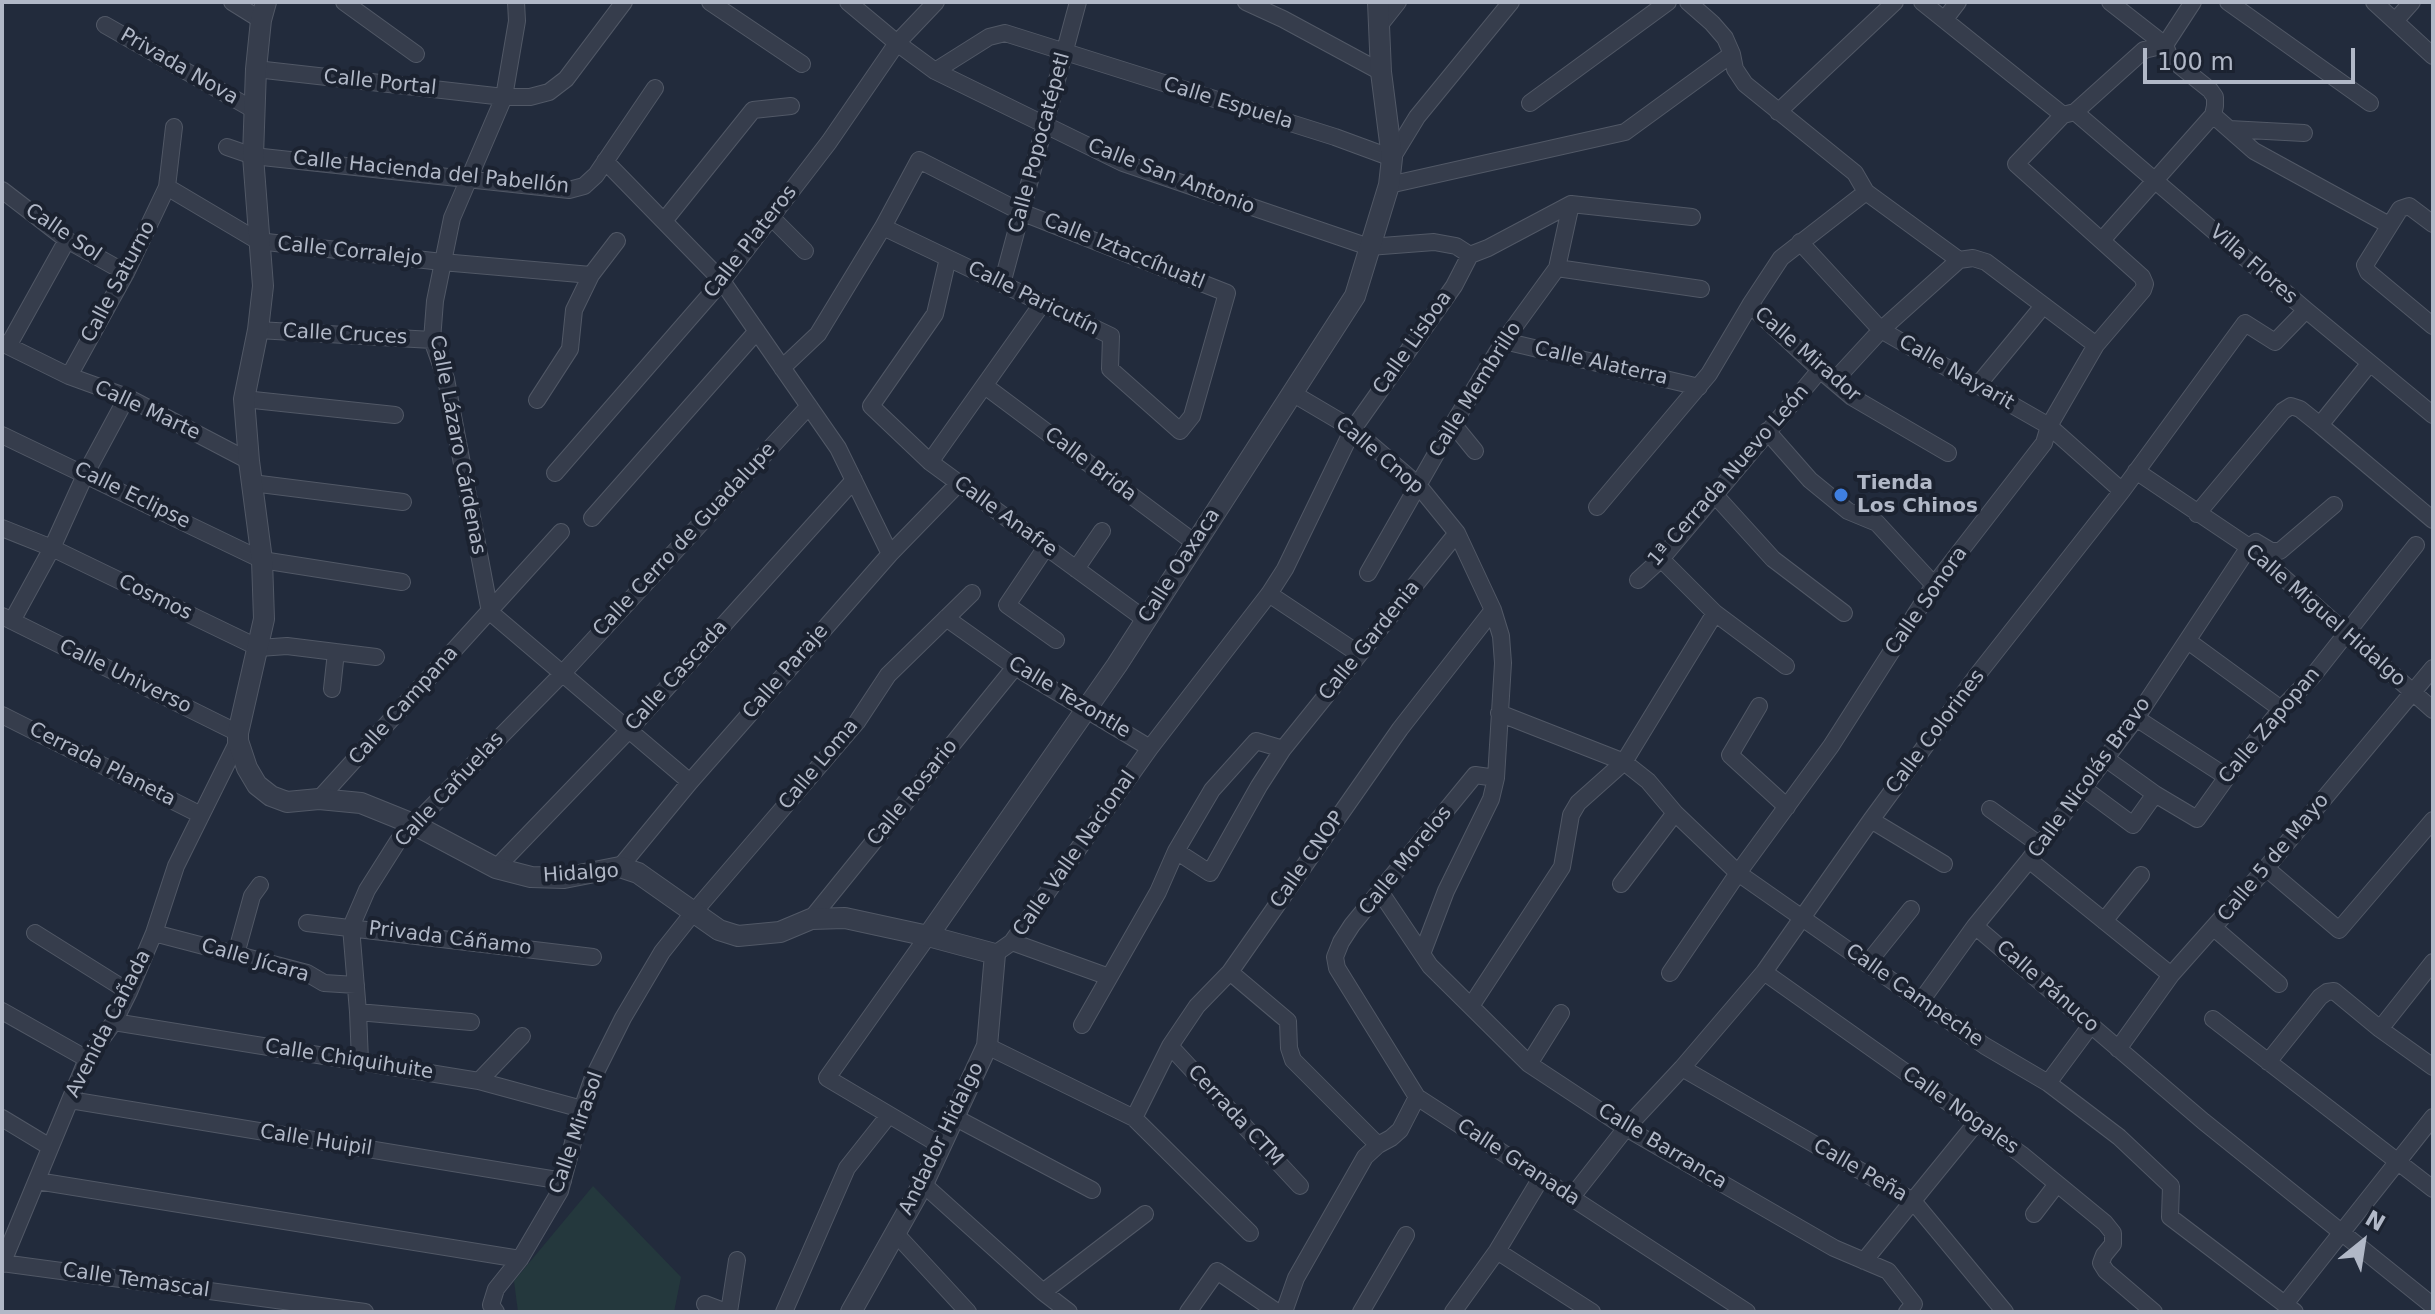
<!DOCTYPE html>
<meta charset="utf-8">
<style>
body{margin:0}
#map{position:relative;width:2435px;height:1314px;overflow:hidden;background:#222b3c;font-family:"DejaVu Sans",sans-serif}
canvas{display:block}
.frame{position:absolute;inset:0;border:4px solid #b1b8c7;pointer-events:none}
.north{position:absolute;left:2323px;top:1202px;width:80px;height:80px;-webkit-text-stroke:6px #1b2230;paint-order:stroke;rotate:30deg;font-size:22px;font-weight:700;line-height:32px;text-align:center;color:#b1b8c7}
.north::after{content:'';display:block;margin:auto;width:28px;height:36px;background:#b1b8c7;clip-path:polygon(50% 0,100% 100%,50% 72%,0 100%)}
.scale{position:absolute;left:2143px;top:48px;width:212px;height:36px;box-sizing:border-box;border:4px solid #b1b8c7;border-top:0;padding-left:10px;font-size:24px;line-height:28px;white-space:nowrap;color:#b1b8c7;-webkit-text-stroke:6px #1b2230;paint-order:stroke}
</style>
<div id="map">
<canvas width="2435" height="1314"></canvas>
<div class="frame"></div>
<div class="north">N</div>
<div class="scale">100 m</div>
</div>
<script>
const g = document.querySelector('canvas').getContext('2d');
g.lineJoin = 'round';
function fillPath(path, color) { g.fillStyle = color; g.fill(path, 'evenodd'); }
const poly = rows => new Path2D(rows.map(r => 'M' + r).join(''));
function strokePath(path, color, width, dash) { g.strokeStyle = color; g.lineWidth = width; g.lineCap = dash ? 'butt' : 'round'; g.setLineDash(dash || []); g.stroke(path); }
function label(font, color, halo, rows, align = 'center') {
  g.font = font + ' "DejaVu Sans",sans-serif'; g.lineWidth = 8; g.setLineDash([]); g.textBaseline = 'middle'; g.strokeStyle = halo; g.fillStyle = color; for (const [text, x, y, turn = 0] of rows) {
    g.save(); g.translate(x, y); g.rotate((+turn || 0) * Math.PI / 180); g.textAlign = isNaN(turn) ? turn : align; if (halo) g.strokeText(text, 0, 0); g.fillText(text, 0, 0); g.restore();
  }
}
fillPath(poly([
 [593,1186,681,1277,674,1312,518,1312,514,1281]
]), '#24383d');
const minor = poly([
 [232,2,261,20],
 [344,2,416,54],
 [710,2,802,64],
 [848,2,897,43,935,71,1123,163,1369,247,1434,242,1456,246,1470,255,1488,248,1571,204],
 [1246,2,1283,19,1381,72],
 [1688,2,1712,23,1725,38,1732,54,1735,69,1745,84,1855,173,1866,192,1959,260,1973,258,1986,262,2096,345],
 [1922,2,2063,115],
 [2228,2,2370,103],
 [2374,2,2433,56],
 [1945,19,1958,2],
 [2395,21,2412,2],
 [105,25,254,110],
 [1379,26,1398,2],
 [256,69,504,97,530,97,549,92,566,79,624,2],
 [935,71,989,37,1005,33,1335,137,1392,158,1417,117,1511,2],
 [1530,103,1668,2],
 [1778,112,1895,2],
 [2075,112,2306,310,2433,415],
 [2213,115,2254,151,2389,225],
 [2229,129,2304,133],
 [227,147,253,156,569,190,584,186,596,175,655,88],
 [605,161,722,281,838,448,890,554],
 [1389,185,1625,132,1732,54],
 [167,187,258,241,442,262,591,275],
 [2,190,67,240,126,273],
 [1571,204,1692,217],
 [771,217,805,251],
 [664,221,753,110,791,106],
 [2433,224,2409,206,2400,209,2365,265,2368,272,2433,326],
 [2103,239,2213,115,2215,106,2215,97,2210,90,2170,58,2165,45,2110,2],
 [1800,242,1881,330,2049,426,2122,491],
 [948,258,935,314,871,406,930,462,1146,620],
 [1557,268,1701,289],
 [1002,284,1078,2],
 [1750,305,1820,370,1852,397,1948,453],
 [258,330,432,340],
 [1504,341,1699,387],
 [2,343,69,376,127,397,249,461],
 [8,346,67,240],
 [782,368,818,334,883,227,919,160,1021,212,1227,293,1192,416,1180,431,1110,369,1111,336,883,227],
 [69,376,126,273,167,187,174,127],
 [1834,381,1881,330,1959,260],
 [985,386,1195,543],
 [1977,386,2043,306],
 [1292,393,1353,429,1418,485,1457,533,1493,610,1501,636,1503,663,1496,778,1491,799,1446,891,1422,954],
 [244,399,395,415],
 [537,400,570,349,574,310,591,275,617,241],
 [1453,424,1475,451],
 [2320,425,2433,520],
 [1767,431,1810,480,1848,511,1877,523,1934,585],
 [2,435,262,560,402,582],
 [930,462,1042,304],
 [2136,471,2249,547,2433,710],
 [555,473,722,281,829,142,897,43,936,2],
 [252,483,403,502],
 [1714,494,1773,559,1844,613],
 [1597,507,1709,374,1750,305,1781,258,1866,192],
 [2197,514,2283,411,2291,406,2300,409,2320,425,2370,363],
 [592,518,757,331],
 [2,528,52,548,259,648,287,646,376,657],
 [1046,547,1007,605,1056,640],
 [1661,559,1715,613,1786,666],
 [1076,569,1102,531],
 [1368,573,1453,424,1504,341,1557,268,1571,204],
 [1638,580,1661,559,1820,370],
 [1269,594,1359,654],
 [490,612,446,379,432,340,435,301,452,218,504,97,517,21,516,2],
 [490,612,690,782],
 [2,616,238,733],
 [946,618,1015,667,1150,748],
 [12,621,52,548,86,473,127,397],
 [2188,641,2281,709],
 [332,689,336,652],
 [1759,706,1730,755,1787,807],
 [1499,713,1624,762,1648,781,1675,813,1738,873,1985,1046,2048,1083,2119,1137,2171,1186,2170,1217,2295,1312],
 [2,715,201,815],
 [2136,718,2227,777],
 [2105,758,2155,794,2197,819,2227,777,2281,709,2312,677,2416,545],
 [1496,778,1475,775,1352,925,1341,942,1335,957,1337,968,1417,1097,1747,1312],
 [2083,788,2133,825,2155,794],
 [319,799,561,532],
 [1990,809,2040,845],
 [1871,820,1944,864],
 [1176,851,1212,790,1256,741,1283,749],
 [2029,860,2171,975],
 [620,867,690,782,890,554,959,483],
 [496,868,628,731,854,480],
 [2266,868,2339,930,2433,820],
 [1621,884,1675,813],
 [1381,893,1430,966,1529,1064,1626,1128,1834,1248,1888,1271,1914,1304,1907,1312],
 [811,919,1015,667],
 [2104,921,2141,875],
 [307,923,593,957],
 [1975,926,2203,1121,2433,1306],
 [2214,928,2279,984],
 [35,933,129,992],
 [154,933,307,973,324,983,356,985],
 [928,936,827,1078,940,1145],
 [1012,942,1109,977],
 [236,954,252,896,260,885],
 [995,954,1012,942,1150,748,1269,594,1285,569,1353,429,1454,286,1470,255],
 [1867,964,1911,909],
 [1230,972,1288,1021,1289,1048,1293,1060,1378,1145],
 [1764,972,2021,1154,2105,1223,2113,1233,2113,1244,2104,1255,2101,1263,2106,1271,2154,1312],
 [1670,973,1738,873,1831,746,1934,585,2044,443,2049,426,2096,345,2143,290,2145,284,2142,277,2016,164,2063,115,2075,112,2144,50,2165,45,2193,2],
 [1921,1001,1975,926,2029,860,2136,718,2249,547,2256,542,2271,551,2280,551,2334,505],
 [1471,1006,1562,867,1571,815,1578,803,1624,762,1715,613],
 [2,1011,87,1059],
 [358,1012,471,1022],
 [2213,1019,2433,1189],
 [114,1022,479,1081,582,1109],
 [1082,1025,1158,892,1176,851,1210,873,1259,786,1283,749,1457,533],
 [2380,1029,2433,962],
 [987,1046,1134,1118,1250,1233],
 [1170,1046,1300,1186],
 [2118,1049,2171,975,2266,868,2433,668],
 [360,1061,358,1012,351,927,367,890,398,841,561,675,809,406],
 [2268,1062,2320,997,2327,992,2334,991,2380,1029,2433,1067],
 [1529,1064,1561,1013],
 [1682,1068,1913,1201,2005,1312],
 [479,1081,522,1036],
 [2048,1083,2091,1025],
 [70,1100,563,1181],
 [954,1117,1092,1190],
 [2,1118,50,1147],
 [1134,1118,1170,1046,1197,1006,1230,972,1400,729,1493,610],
 [37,1181,520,1259],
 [923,1184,1043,1292,1069,1312],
 [1571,1198,1626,1128,1682,1068,1764,972,1871,820,1978,674,2122,491,2245,323,2275,342,2306,310],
 [2034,1214,2057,1184],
 [896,1234,968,1312],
 [1497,1251,1592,1312],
 [1864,1261,1977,1122],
 [2,1263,365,1312],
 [2,1264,87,1059,114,1022,129,992,154,933,176,866,238,741],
 [1043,1292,1145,1214],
 [705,1304,726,1312],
 [2285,1304,2433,1117],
 [496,1312,491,1305,496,1289,520,1259,560,1191,582,1109,592,1080,623,1018,662,952,693,913,857,722,888,675,972,593],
 [729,1312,737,1260],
 [784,1312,847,1168,889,1115],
 [1188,1312,1217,1271,1277,1312],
 [1284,1312,1296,1278,1365,1157,1378,1145,1391,1138,1400,1130,1417,1097],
 [1361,1312,1406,1235],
 [1453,1312,1497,1251,1541,1178]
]);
const tertiary = poly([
 [266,2,261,20,256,69,253,156,263,286,258,330,244,399,249,461,262,560,264,619,238,733,238,741,247,768,257,785,271,796,287,802,319,799,361,803,413,824,496,868,531,877,564,878,620,867,638,873,719,930,738,936,780,932,811,919,845,918,928,936,995,954,987,1046,923,1184,851,1312],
 [928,936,1117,665,1355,296,1389,185,1392,158,1381,72,1378,2]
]);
strokePath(minor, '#515866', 18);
strokePath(tertiary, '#515866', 22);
strokePath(minor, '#363d4c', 16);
strokePath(tertiary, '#363d4c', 20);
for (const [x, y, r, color] of [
 [1841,495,8,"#3f7fe0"]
]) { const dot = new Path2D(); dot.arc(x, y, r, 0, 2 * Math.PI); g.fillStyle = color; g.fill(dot); strokePath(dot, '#1b2230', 3); }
label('20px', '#b1b8c7', '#1b2230', [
 ["Privada Nova",179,67,30],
 ["Calle Portal",380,83,6],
 ["Calle Espuela",1228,104,17],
 ["Calle Popocatépetl",1040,143,-75],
 ["Calle Hacienda del Pabellón",431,173,6],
 ["Calle San Antonio",1171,177,21],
 ["Calle Sol",63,233,34],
 ["Calle Plateros",751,242,-52],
 ["Calle Corralejo",350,252,6],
 ["Calle Iztaccíhuatl",1124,252,22],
 ["Villa Flores",2253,265,41],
 ["Calle Saturno",119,282,-62],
 ["Calle Paricutín",1033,299,26],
 ["Calle Cruces",345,335,3],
 ["Calle Lisboa",1413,343,-55],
 ["Calle Mirador",1807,355,41],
 ["Calle Alaterra",1601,364,13],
 ["Calle Nayarit",1956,373,30],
 ["Calle Membrillo",1476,390,-58],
 ["Calle Marte",147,411,25],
 ["Calle Lázaro Cárdenas",457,445,79],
 ["Calle Cnop",1379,456,40],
 ["Calle Brida",1090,465,37],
 ["1ª Cerrada Nuevo León",1729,476,-49],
 ["Calle Eclipse",132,496,26],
 ["Calle Anafre",1005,517,36],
 ["Calle Cerro de Guadalupe",685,540,-47],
 ["Calle Oaxaca",1180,566,-57],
 ["Cosmos",155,598,26],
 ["Calle Sonora",1927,601,-55],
 ["Calle Miguel Hidalgo",2325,616,41],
 ["Calle Gardenia",1370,641,-51],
 ["Calle Paraje",786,672,-49],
 ["Calle Cascada",677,676,-48],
 ["Calle Universo",125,677,26],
 ["Calle Tezontle",1069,698,31],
 ["Calle Campana",404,706,-48],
 ["Calle Zapopan",2270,726,-50],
 ["Calle Colorines",1936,732,-53],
 ["Cerrada Planeta",102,765,27],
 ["Calle Loma",819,765,-50],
 ["Calle Nicolás Bravo",2090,778,-54],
 ["Calle Cañuelas",450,790,-47],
 ["Calle Rosario",913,793,-51],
 ["Calle Valle Nacional",1075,854,-55],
 ["Calle 5 de Mayo",2274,858,-50],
 ["Calle CNOP",1308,860,-55],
 ["Calle Morelos",1406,861,-51],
 ["Hidalgo",581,874,-4],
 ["Privada Cáñamo",450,939,7],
 ["Calle Jícara",255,961,16],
 ["Calle Pánuco",2047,987,41],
 ["Calle Campeche",1914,996,35],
 ["Avenida Cañada",109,1024,-63],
 ["Calle Chiquihuite",349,1060,9],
 ["Calle Nogales",1960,1111,35],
 ["Cerrada CTM",1235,1116,47],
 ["Calle Mirasol",577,1133,-71],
 ["Andador Hidalgo",942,1139,-64],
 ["Calle Huipil",316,1141,9],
 ["Calle Barranca",1662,1147,31],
 ["Calle Granada",1518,1163,33],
 ["Calle Peña",1860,1171,30],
 ["Calle Temascal",136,1281,8]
]);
label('bold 20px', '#b1b8c7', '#1b2230', [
 ["Tienda",1857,484],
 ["Los Chinos",1857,507]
], 'left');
</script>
